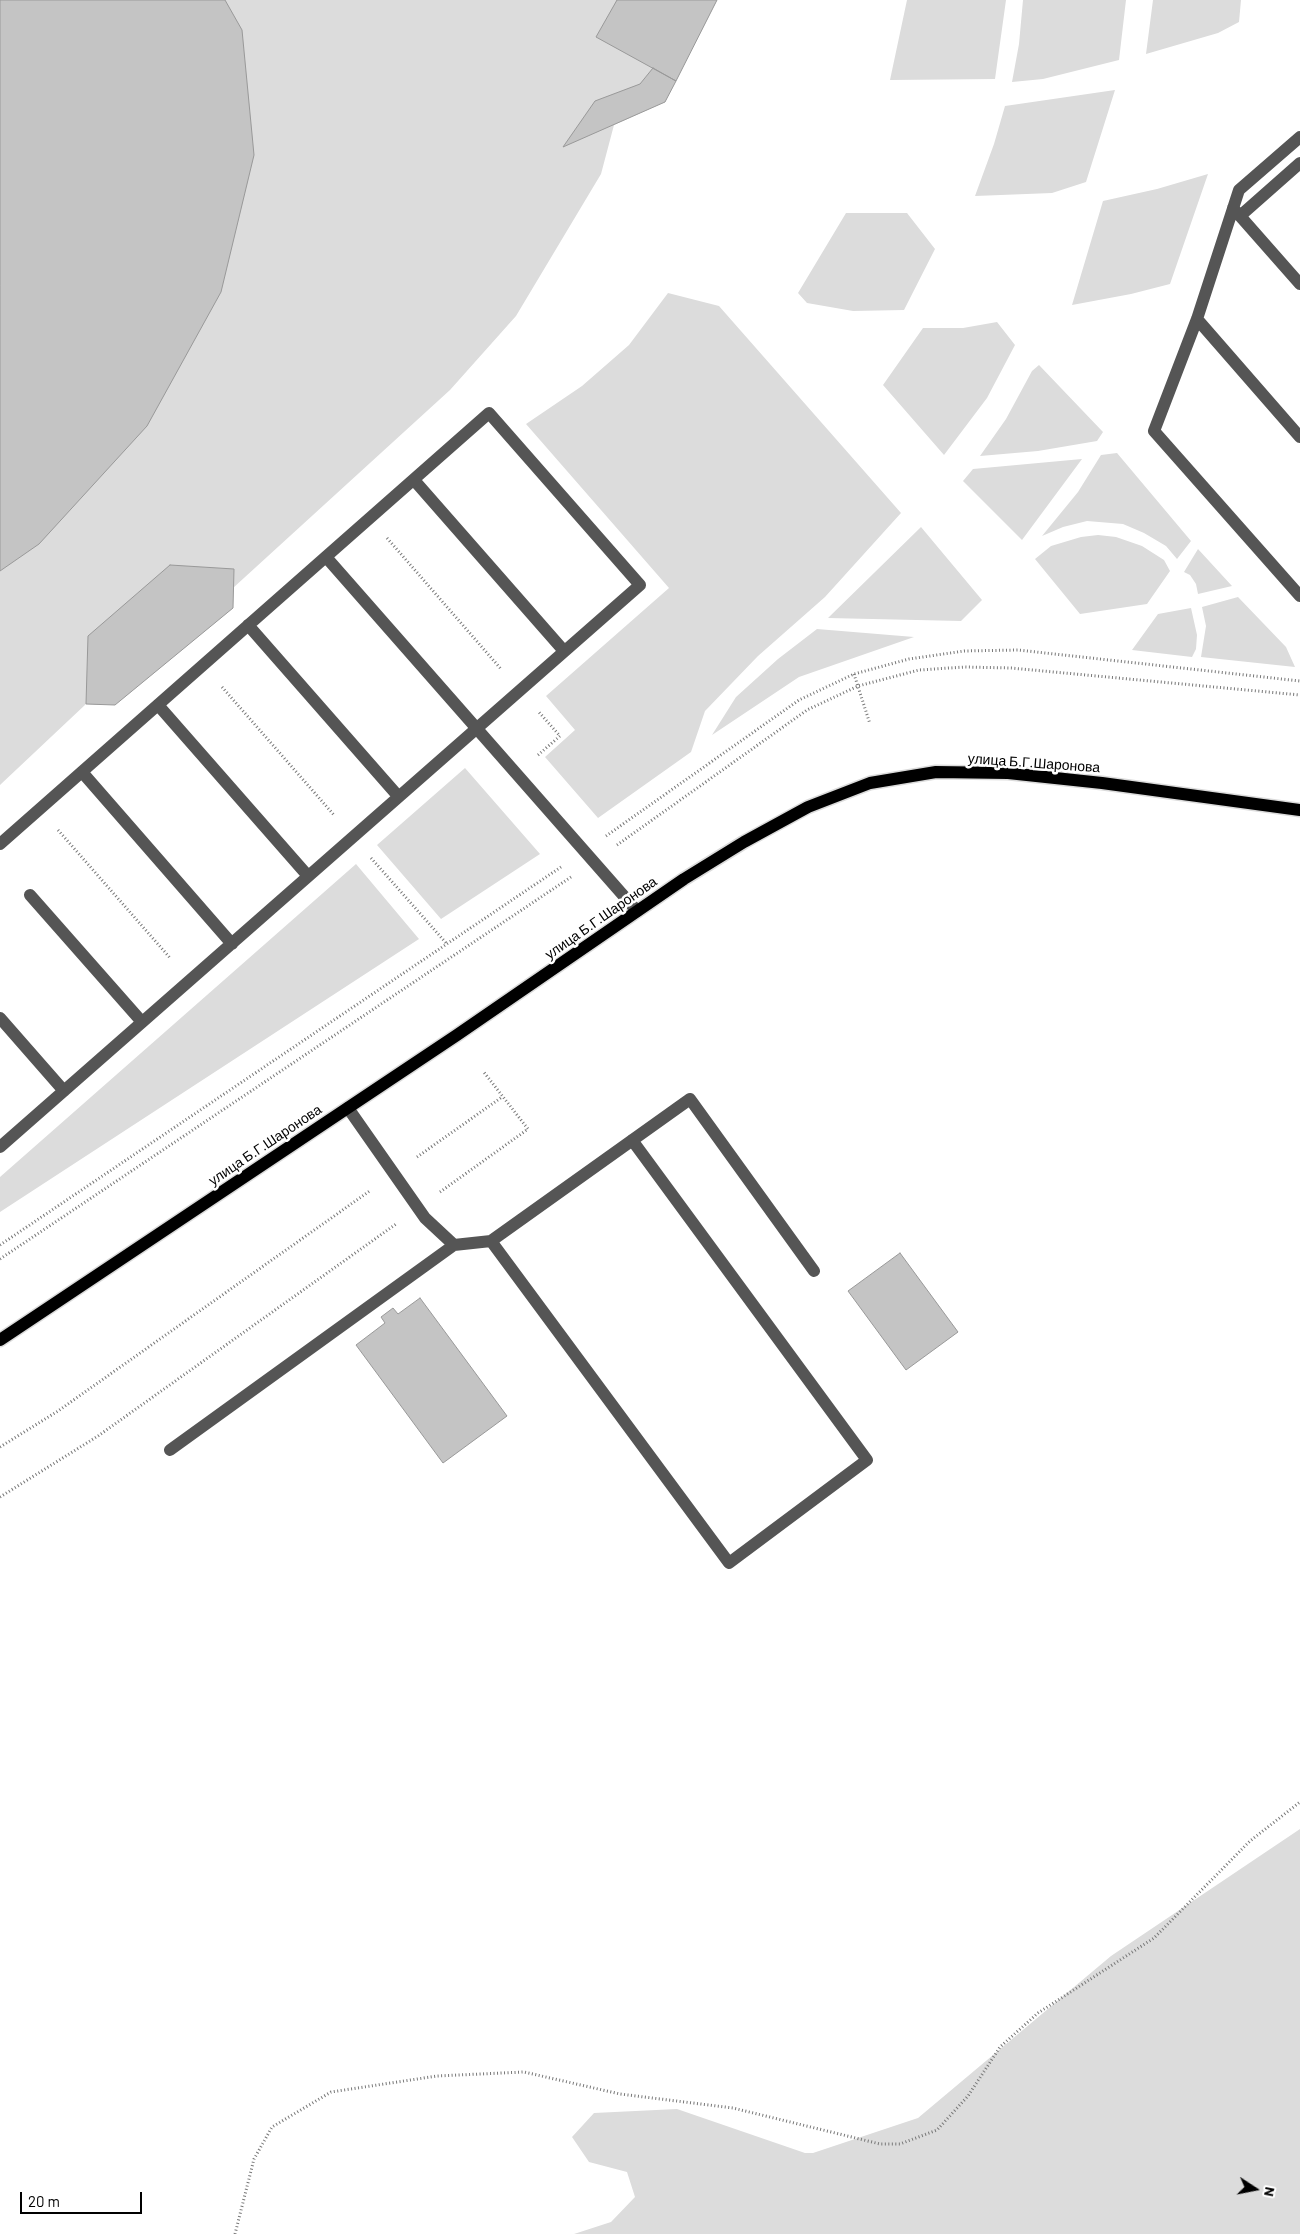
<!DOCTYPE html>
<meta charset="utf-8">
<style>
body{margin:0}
#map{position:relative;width:1300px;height:2234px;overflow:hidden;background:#fff;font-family:Barlow,sans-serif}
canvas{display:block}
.north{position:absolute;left:1230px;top:2164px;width:50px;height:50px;-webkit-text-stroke:4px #fff;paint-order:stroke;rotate:101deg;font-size:14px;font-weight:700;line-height:20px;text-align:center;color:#000}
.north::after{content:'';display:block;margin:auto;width:18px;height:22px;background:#000;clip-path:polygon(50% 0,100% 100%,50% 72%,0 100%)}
.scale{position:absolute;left:20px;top:2192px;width:122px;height:22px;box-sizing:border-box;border:2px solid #000;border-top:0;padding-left:6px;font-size:15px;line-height:18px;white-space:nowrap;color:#000;-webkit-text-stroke:4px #fff;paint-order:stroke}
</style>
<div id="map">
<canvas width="1300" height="2234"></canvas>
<div class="north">N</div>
<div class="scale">20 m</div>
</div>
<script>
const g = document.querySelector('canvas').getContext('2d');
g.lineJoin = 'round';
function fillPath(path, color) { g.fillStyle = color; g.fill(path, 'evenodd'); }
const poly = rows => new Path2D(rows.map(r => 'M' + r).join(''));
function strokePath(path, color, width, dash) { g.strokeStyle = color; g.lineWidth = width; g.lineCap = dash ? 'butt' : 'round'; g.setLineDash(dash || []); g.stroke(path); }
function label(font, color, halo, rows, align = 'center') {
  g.font = font + ' Barlow,sans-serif'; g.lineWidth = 5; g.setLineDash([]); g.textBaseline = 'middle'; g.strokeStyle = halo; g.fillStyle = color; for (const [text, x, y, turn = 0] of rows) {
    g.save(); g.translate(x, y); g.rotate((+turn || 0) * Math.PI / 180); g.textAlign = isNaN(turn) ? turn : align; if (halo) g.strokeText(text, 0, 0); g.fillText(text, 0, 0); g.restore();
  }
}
fillPath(poly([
 [0,0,717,0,665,102,614,125,601,174,516,316,450,390,233,588,233,608,115,705,86,704,0,785],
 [907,0,1006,0,995,79,890,80],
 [1023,0,1126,0,1119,60,1043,79,1012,82,1019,44],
 [1153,0,1241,0,1239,22,1218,33,1146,54],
 [1115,90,1086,182,1052,193,975,196,994,144,1005,106],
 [1208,174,1170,284,1131,294,1072,305,1103,201,1157,189],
 [846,213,907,213,935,249,904,310,853,311,807,303,798,293],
 [668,293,719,306,901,513,825,597,758,656,705,711,691,752,598,818,545,757,575,730,546,696,669,588,526,424,582,386,629,345],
 [997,322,1015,345,987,398,944,455,883,385,923,328,963,328],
 [1039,365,1103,432,1097,441,1038,451,980,456,1006,419,1032,371],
 [1117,453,1191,541,1177,559,1166,546,1144,533,1123,524,1087,521,1063,527,1042,536,1078,492,1101,455],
 [1082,459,1022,540,963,481,973,469],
 [921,527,982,600,961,621,828,618],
 [1098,535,1116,537,1142,546,1164,560,1170,571,1147,604,1080,614,1035,559,1051,546,1081,537],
 [1198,549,1232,586,1198,594,1196,584,1190,575,1184,572],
 [1238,597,1286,647,1295,667,1201,657,1206,626,1202,607],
 [1191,608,1197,635,1196,649,1192,657,1132,650,1158,614],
 [817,629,914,637,799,677,712,735,736,697,778,659],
 [465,768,540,854,441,919,377,845],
 [356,864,419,939,0,1212,0,1177],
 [1300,1829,1300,2234,574,2234,611,2222,635,2197,627,2172,589,2162,572,2137,594,2113,677,2109,805,2153,813,2153,918,2118,1111,1956]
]), '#dcdcdc');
const building = poly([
 [0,0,225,0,242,30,254,155,221,292,147,426,39,544,0,571,0,0],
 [617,0,717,0,676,81,596,37,617,0],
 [653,68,676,81,665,102,563,147,595,101,640,84,653,68],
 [170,565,234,569,233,608,115,705,86,704,88,636,170,565],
 [900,1253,958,1332,906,1370,848,1291,900,1253],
 [420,1298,507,1416,443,1463,356,1345,385,1323,381,1317,393,1308,398,1314,420,1298]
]);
fillPath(building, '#c4c4c4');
strokePath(building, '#999', 1);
const major = poly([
 [0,1340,457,1035,684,879,744,842,808,807,870,783,936,772,1008,773,1102,783,1300,810]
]);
strokePath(major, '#dbdbdb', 15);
strokePath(poly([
 [387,538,501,669],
 [854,674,870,724],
 [222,687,334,815],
 [538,755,560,736,538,711],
 [58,830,171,959],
 [606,836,799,700,854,674,909,659,964,651,1018,650,1300,681],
 [617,845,807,710,858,686,919,670,965,667,1011,668,1300,695],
 [371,858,447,944],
 [417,1157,502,1097],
 [440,1192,528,1129,483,1071],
 [0,1245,561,867],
 [0,1259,571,877],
 [0,1447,58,1411,371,1190],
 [0,1497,98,1436,396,1224],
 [235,2234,254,2159,272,2127,331,2092,437,2076,524,2072,620,2094,733,2108,880,2144,900,2144,937,2130,968,2096,1000,2047,1038,2013,1154,1938,1250,1841,1300,1802]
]), '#777', 3, [1, 2.5]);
strokePath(poly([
 [1300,137,1239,190,1197,319,1154,431,1300,596],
 [1233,208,1300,284],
 [1240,216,1300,163],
 [1197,319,1300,437],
 [414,480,564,651],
 [326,557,637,911],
 [248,625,398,796],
 [158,705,308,876],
 [82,772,232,944],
 [0,844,489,413,640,585,0,1147],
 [30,895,142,1022],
 [0,1018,64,1091],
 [348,1108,425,1218,454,1245,491,1241,690,1099,814,1271],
 [491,1241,729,1563,867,1460,632,1140],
 [170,1450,454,1245]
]), '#555', 12);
strokePath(major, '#000', 12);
label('14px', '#000', '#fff', [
 ["улица Б.Г.Шаронова",1034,763,4],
 ["улица Б.Г.Шаронова",601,918,-35],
 ["улица Б.Г.Шаронова",265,1145,-34]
]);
</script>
